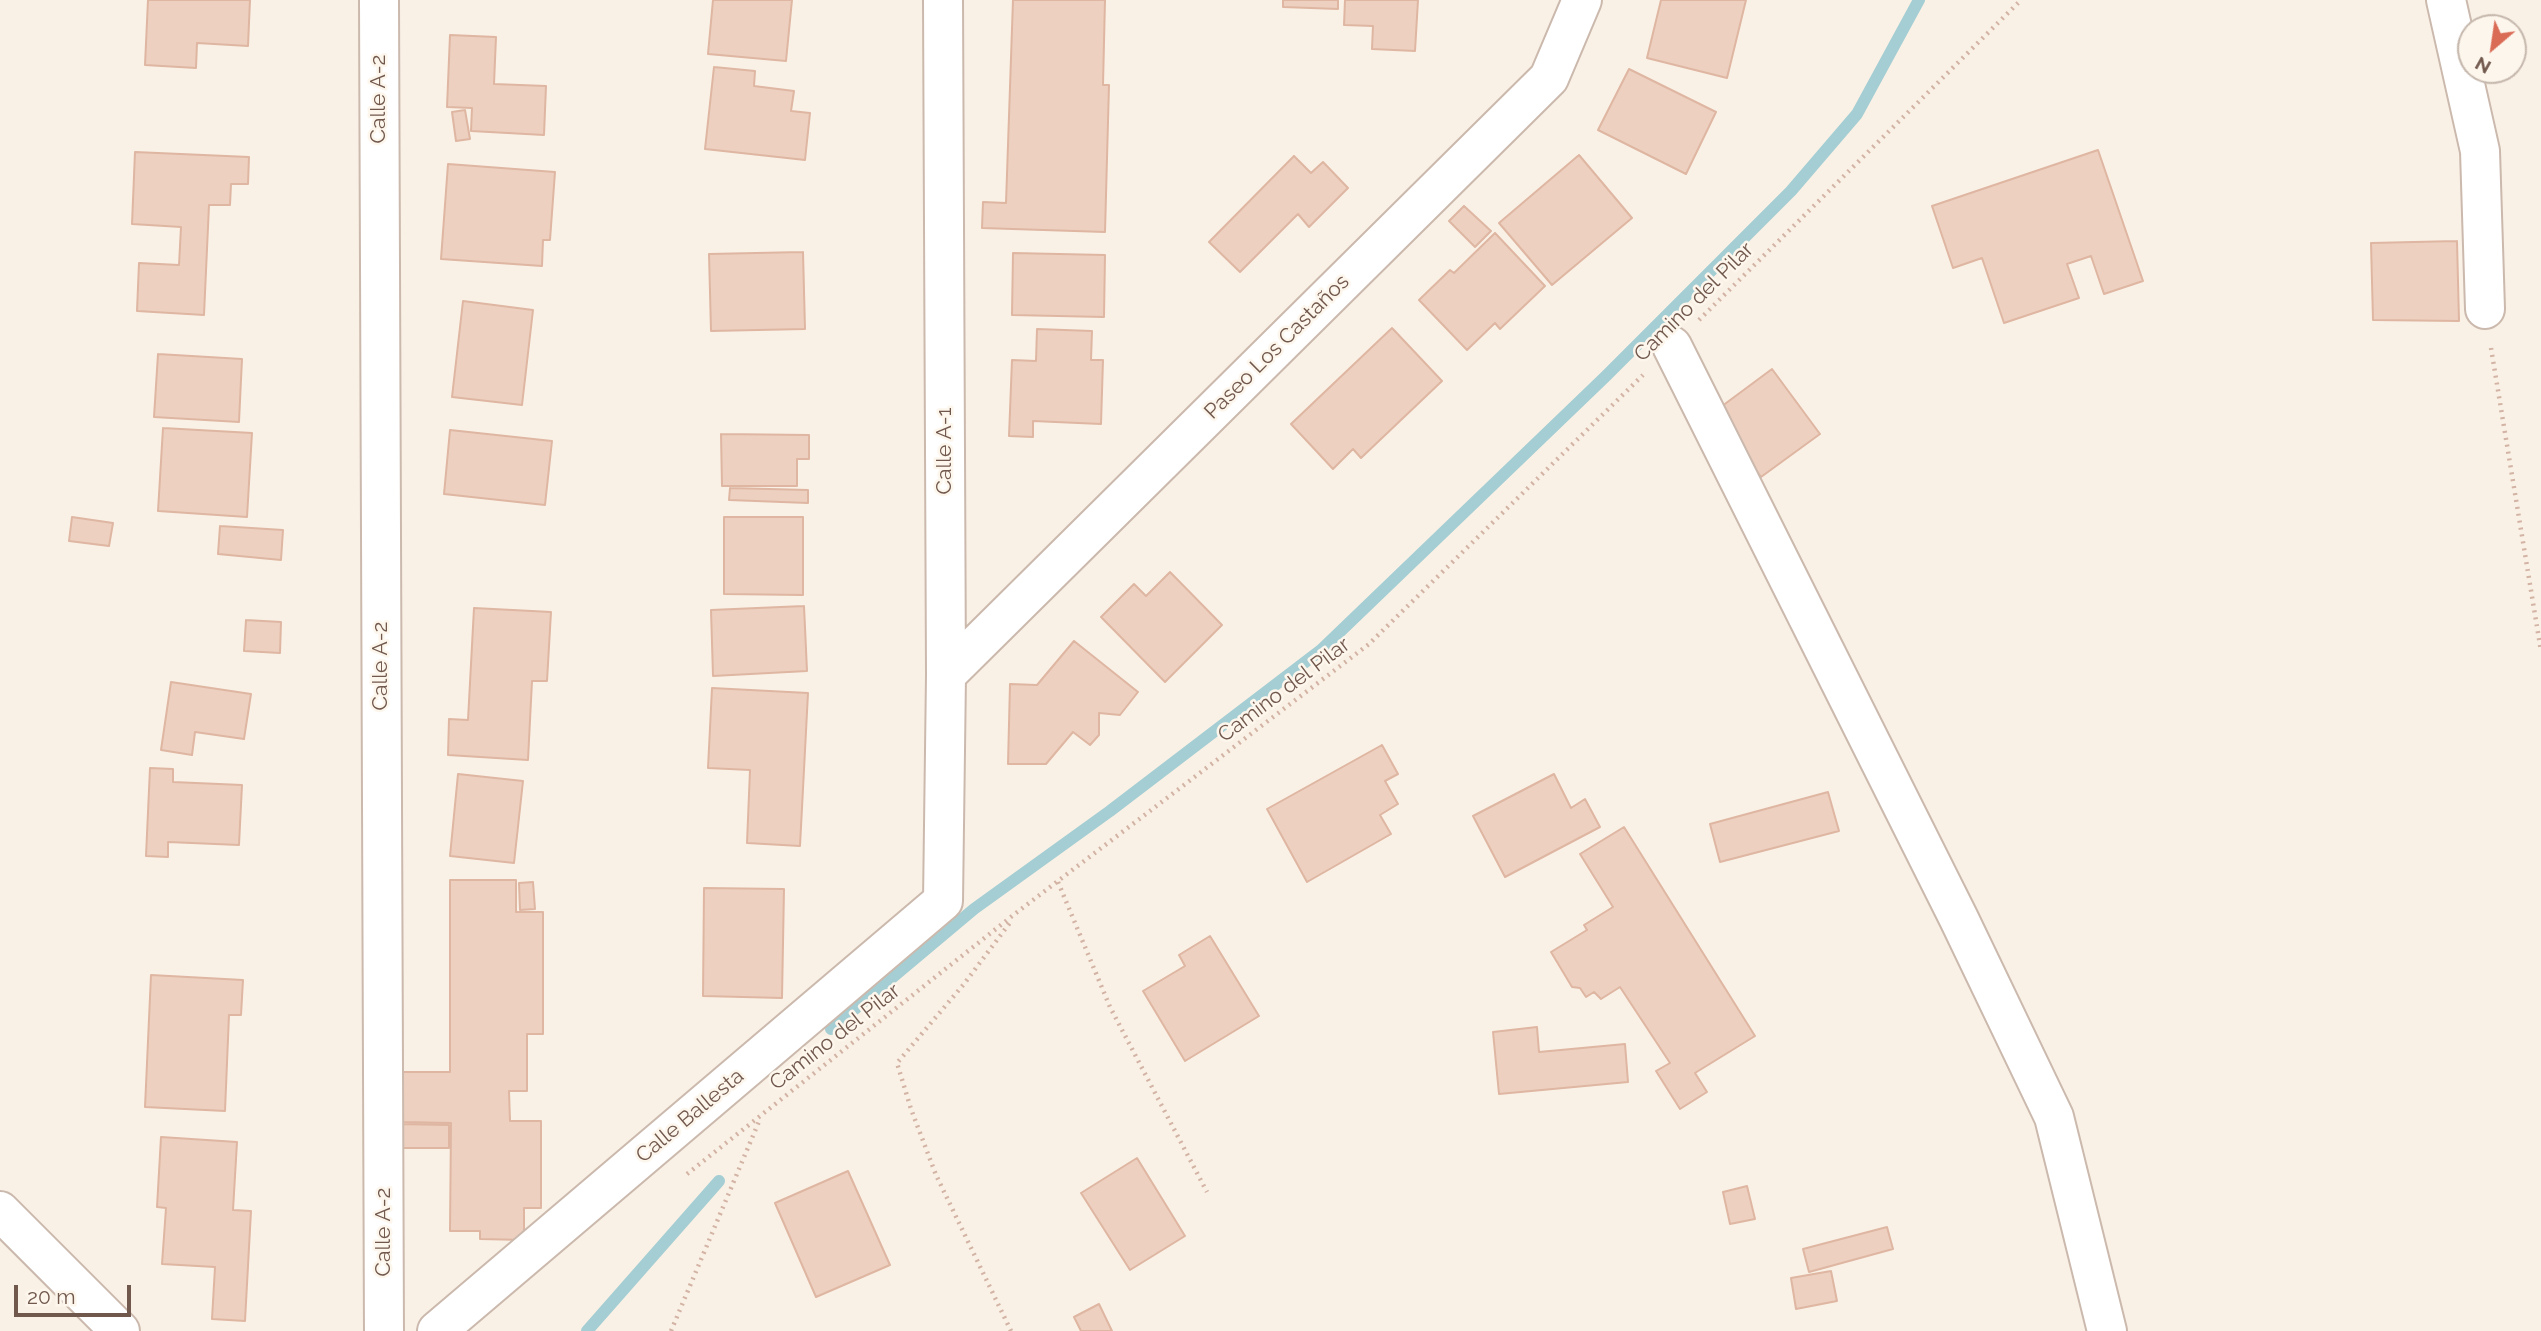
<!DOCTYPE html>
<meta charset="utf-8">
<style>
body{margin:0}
#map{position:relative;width:2541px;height:1331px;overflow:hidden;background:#faf1e6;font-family:Raleway,sans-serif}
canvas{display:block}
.north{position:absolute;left:2457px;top:14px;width:70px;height:70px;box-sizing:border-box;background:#fdf6ec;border:2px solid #c5b7ac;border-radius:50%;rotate:209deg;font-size:19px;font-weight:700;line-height:28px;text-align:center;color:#71584d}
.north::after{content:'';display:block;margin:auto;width:24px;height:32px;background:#da6c56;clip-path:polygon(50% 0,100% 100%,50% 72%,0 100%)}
.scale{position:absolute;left:14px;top:1285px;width:117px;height:32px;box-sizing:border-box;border:4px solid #71584d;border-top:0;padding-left:9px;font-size:21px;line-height:24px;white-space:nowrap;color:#71584d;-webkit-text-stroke:5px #fdf6ec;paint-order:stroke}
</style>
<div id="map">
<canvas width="2541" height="1331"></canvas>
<div class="north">N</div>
<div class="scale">20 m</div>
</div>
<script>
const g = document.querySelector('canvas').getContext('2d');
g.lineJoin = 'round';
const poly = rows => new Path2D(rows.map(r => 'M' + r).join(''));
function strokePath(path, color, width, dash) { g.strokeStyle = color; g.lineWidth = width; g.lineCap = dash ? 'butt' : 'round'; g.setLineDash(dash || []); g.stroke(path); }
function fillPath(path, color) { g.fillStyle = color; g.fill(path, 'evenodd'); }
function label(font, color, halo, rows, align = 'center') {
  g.font = font + ' Raleway,sans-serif'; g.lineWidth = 5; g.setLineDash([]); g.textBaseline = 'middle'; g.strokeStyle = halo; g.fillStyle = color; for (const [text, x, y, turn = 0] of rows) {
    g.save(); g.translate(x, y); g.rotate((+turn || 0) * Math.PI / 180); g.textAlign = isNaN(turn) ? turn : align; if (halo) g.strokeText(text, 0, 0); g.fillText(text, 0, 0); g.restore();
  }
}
strokePath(poly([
 [831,1029,974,909,1110,811,1321,650,1606,376,1791,191,1857,114,1919,0],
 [587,1331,719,1181]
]), '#a4ced3', 12);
const building = poly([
 [148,0,250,0,248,46,197,43,196,68,145,65,148,0],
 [713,0,792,0,786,61,708,54,713,0],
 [1013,0,1105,0,1103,85,1109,85,1105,232,982,228,983,202,1006,203,1013,0],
 [1283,0,1338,0,1338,9,1283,7,1283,0],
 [1345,0,1418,0,1415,51,1372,49,1373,26,1344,25,1345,0],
 [1661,0,1746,0,1727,78,1647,58,1661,0],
 [450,35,496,37,494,84,546,86,544,135,471,131,472,108,447,107,450,35],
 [714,67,755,71,754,86,794,91,791,111,810,113,805,160,705,149,714,67],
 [1629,69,1716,112,1686,174,1598,130,1629,69],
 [465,110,470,139,456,141,452,112,465,110],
 [2098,150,2143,281,2104,294,2091,256,2067,264,2079,298,2004,323,1982,258,1953,268,1932,206,2098,150],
 [135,152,249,157,248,184,231,184,230,205,209,205,204,315,137,311,139,263,179,265,181,227,132,224,135,152],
 [1579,155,1632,218,1552,285,1499,223,1579,155],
 [1294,156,1311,173,1323,162,1348,188,1309,227,1298,214,1240,272,1209,242,1294,156],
 [448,164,555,172,550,240,543,240,542,266,441,259,448,164],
 [1464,206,1491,231,1475,247,1449,221,1464,206],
 [1495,233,1545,286,1500,329,1495,323,1467,350,1419,300,1450,270,1454,273,1495,233],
 [2457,241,2459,321,2373,320,2371,243,2457,241],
 [803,252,805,329,711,331,709,254,803,252],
 [1013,253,1105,255,1104,317,1012,315,1013,253],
 [463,301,533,310,522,405,452,397,463,301],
 [1392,328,1442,381,1361,458,1353,449,1333,469,1291,424,1392,328],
 [1037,329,1092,331,1091,360,1103,360,1101,424,1033,421,1033,437,1009,436,1012,360,1036,361,1037,329],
 [158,354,242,359,239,422,154,417,158,354],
 [1772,369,1820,434,1761,477,1714,412,1772,369],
 [163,428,252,433,247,517,158,511,163,428],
 [450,430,552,441,545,505,444,494,450,430],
 [721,434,809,435,809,459,797,459,797,486,722,486,721,434],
 [730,488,808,490,808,503,729,500,730,488],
 [72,517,113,523,109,546,69,541,72,517],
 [724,517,803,517,803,595,724,594,724,517],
 [220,526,283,530,281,560,218,554,220,526],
 [1170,572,1222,625,1165,682,1101,617,1134,584,1146,596,1170,572],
 [804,606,807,671,713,676,711,610,804,606],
 [474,608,551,612,547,681,532,681,528,760,448,755,449,719,468,720,474,608],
 [246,620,281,622,280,653,244,651,246,620],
 [1074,641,1138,692,1120,715,1099,713,1099,735,1090,745,1073,732,1046,764,1008,764,1010,684,1037,685,1074,641],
 [171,682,251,694,244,739,195,732,192,755,161,750,171,682],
 [712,688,808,693,800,846,747,843,750,770,708,768,712,688],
 [1382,745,1398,774,1385,781,1398,804,1380,815,1391,834,1307,882,1267,809,1382,745],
 [150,768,173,769,173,782,242,785,239,845,168,842,168,857,146,856,150,768],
 [458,774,523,781,514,863,450,856,458,774],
 [1554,774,1571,808,1585,799,1600,827,1505,877,1473,816,1554,774],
 [1828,792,1839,831,1720,862,1710,824,1828,792],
 [1624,827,1755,1036,1695,1073,1707,1092,1680,1109,1656,1071,1670,1063,1620,987,1601,999,1594,992,1586,997,1580,988,1572,987,1551,952,1587,930,1584,925,1613,907,1580,854,1624,827],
 [450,880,516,880,516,912,543,912,543,1034,527,1034,527,1091,509,1091,510,1121,541,1121,541,1208,524,1208,524,1240,480,1239,480,1231,450,1231,451,1123,402,1122,402,1072,450,1072,450,880],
 [533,882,535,909,520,910,519,883,533,882],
 [704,888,784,889,782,998,703,996,704,888],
 [1210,936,1259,1016,1185,1061,1143,991,1185,966,1179,955,1210,936],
 [151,975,243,980,241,1015,229,1015,225,1111,145,1107,151,975],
 [1537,1027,1539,1052,1625,1044,1628,1082,1499,1094,1493,1032,1537,1027],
 [397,1124,449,1125,449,1148,396,1148,397,1124],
 [161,1137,237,1142,233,1210,251,1211,245,1321,212,1319,215,1267,162,1264,166,1208,157,1207,161,1137],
 [1137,1158,1185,1236,1130,1270,1081,1193,1137,1158],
 [848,1171,890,1265,816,1297,775,1203,848,1171],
 [1747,1186,1755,1219,1730,1224,1723,1192,1747,1186],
 [1887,1227,1893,1249,1809,1272,1803,1249,1887,1227],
 [1831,1271,1837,1301,1796,1309,1791,1278,1831,1271],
 [1099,1304,1112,1331,1081,1331,1074,1317,1099,1304]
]);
fillPath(building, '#edd0c0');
strokePath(building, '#deb6a2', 2);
const minor = poly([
 [379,0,384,1331],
 [2446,0,2480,151,2485,309],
 [1672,346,1959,919,2054,1117,2107,1331],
 [946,675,1549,78,1582,0],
 [0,1211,120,1331],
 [437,1331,943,901,946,675,943,0]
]);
strokePath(minor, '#cbb9ad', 42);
strokePath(poly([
 [1699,320,2021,0],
 [2491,348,2541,651],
 [1058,882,1110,1007,1207,1192],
 [687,1174,1016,913,1369,644,1643,375],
 [671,1331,760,1119],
 [1011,1331,936,1175,911,1109,897,1063,964,984,1012,920]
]), '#d2b3a4', 4.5, [2, 5]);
strokePath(minor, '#fff', 38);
label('21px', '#71584d', '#fdf6ec', [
 ["Calle A-2",379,99,-90],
 ["Camino del Pilar",1694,302,-45],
 ["Paseo Los Castaños",1277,347,-45],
 ["Calle A-1",945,451,-90],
 ["Calle A-2",381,666,-90],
 ["Camino del Pilar",1284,690,-37],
 ["Camino del Pilar",835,1037,-38],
 ["Calle Ballesta",690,1116,-40],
 ["Calle A-2",384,1232,-90]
]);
</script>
